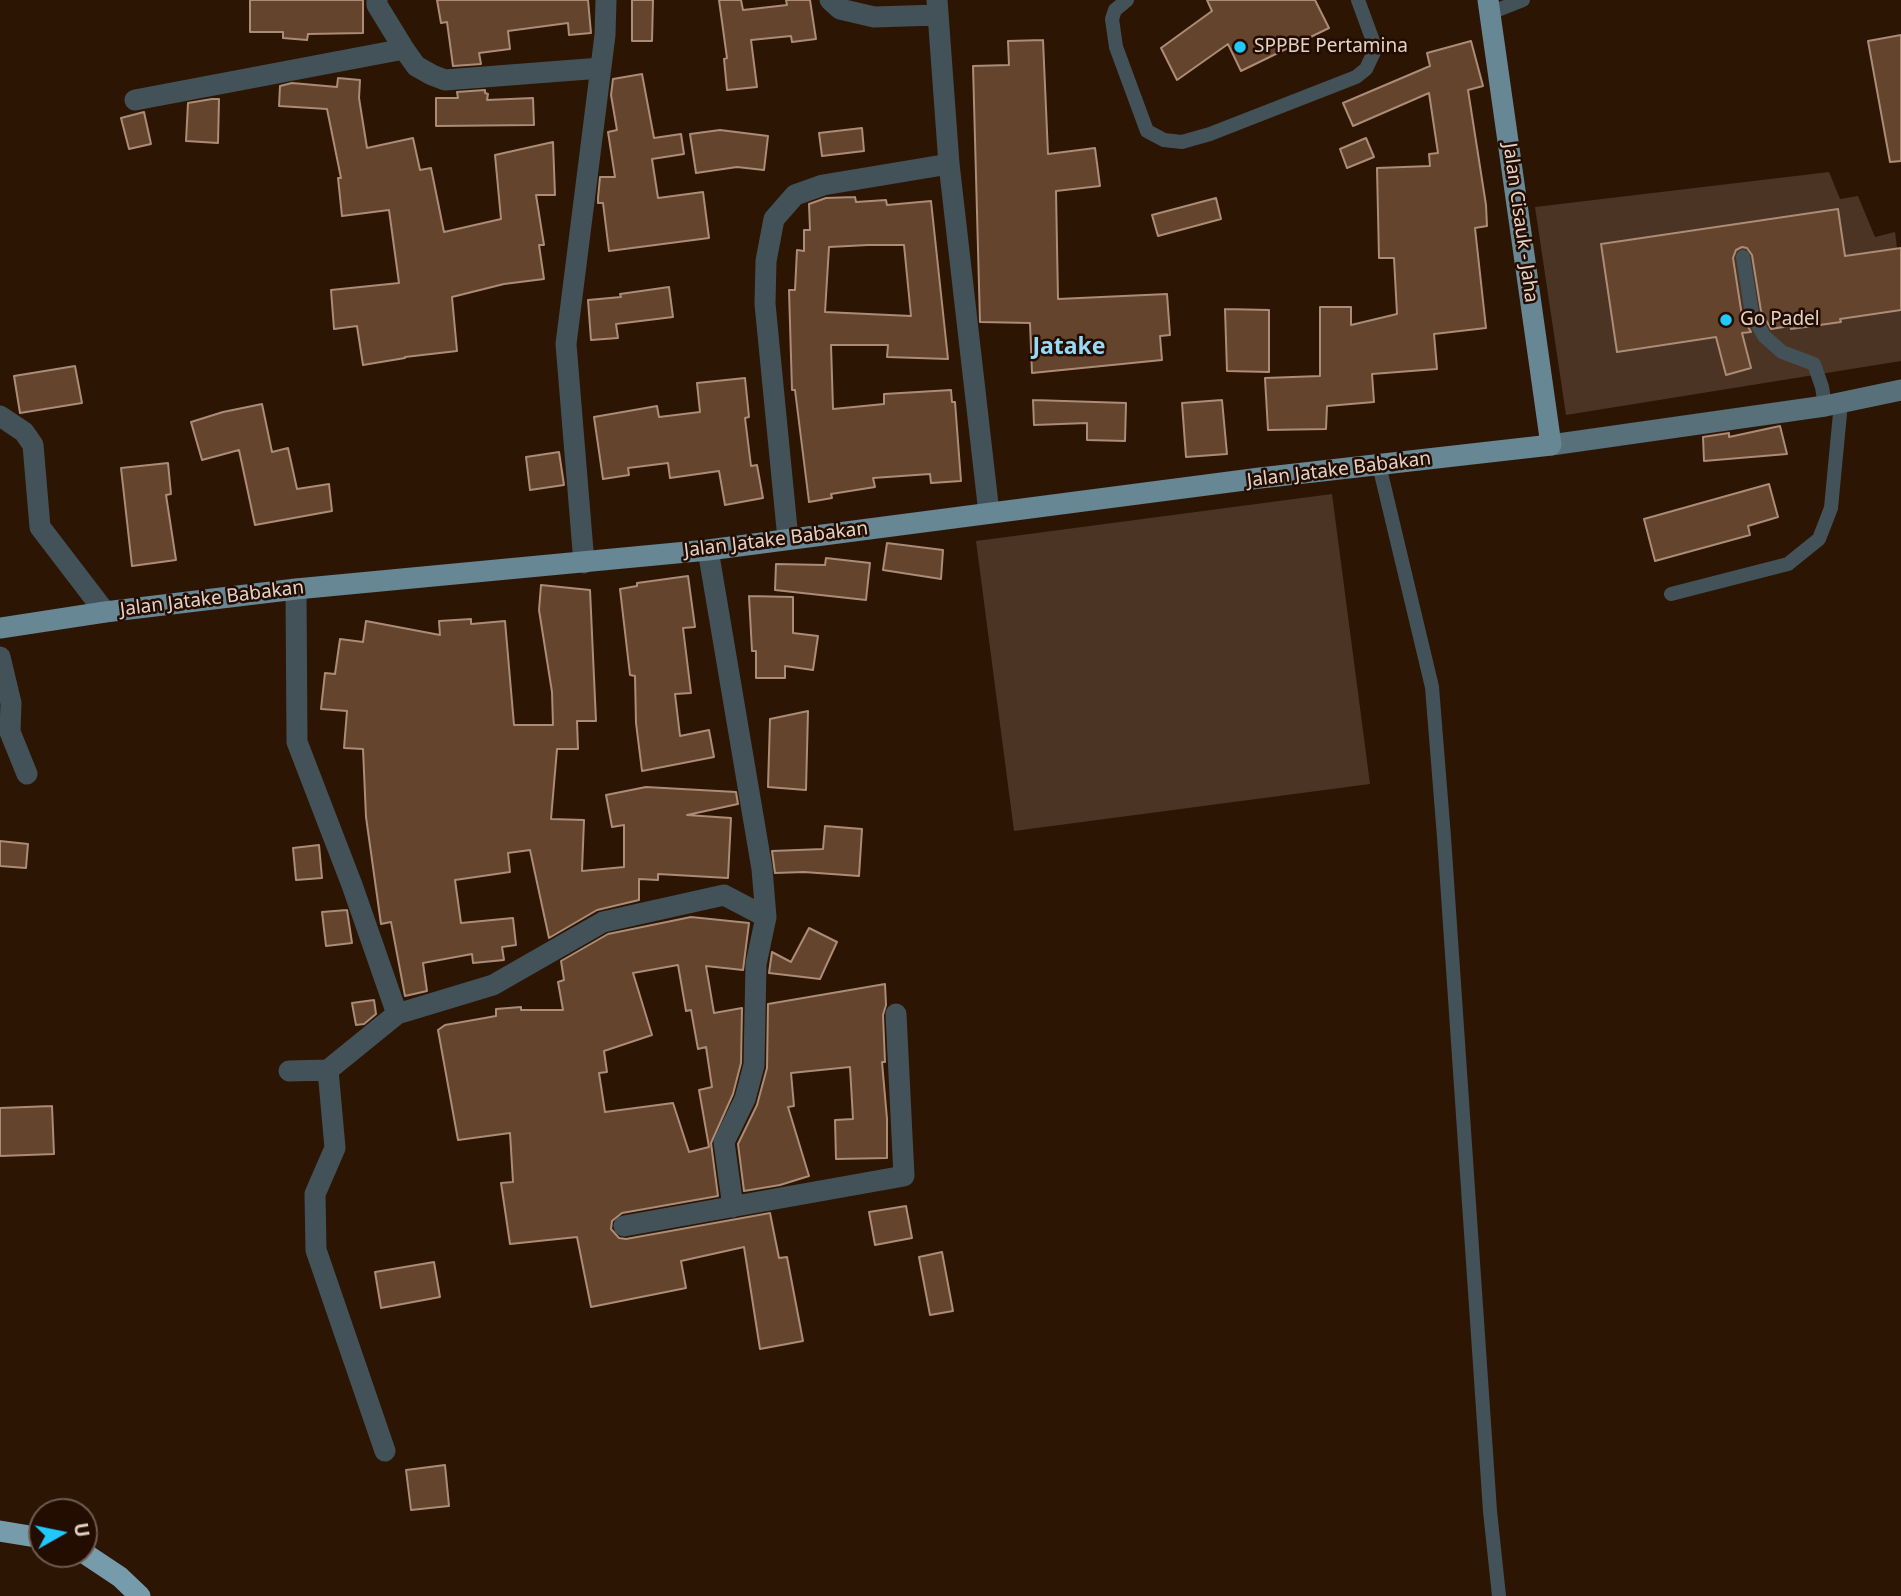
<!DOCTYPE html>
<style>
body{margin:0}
#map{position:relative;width:1901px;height:1596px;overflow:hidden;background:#2d1504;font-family:"Noto Sans",sans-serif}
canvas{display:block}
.north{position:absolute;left:28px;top:1498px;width:70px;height:70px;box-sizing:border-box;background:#230c00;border:2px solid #705b50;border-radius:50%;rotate:81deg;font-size:19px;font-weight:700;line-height:28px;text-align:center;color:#e3d2c7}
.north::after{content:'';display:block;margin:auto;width:24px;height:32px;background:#20c9fd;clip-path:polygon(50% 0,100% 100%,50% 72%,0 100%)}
</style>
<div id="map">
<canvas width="1901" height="1596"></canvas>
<div class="north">U</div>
</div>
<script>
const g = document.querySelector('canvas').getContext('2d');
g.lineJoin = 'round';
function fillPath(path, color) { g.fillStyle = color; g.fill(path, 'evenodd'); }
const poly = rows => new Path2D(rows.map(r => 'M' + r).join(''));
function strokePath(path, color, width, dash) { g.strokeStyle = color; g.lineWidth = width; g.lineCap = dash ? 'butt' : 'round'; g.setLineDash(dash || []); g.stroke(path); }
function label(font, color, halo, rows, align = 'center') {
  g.font = font + ' "Noto Sans",sans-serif'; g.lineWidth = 5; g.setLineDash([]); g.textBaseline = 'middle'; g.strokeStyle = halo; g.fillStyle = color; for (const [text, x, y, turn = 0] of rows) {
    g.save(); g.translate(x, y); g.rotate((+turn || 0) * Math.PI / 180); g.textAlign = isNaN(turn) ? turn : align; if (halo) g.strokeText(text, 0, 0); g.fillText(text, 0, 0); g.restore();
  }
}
fillPath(poly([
 [1829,172,1840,199,1858,196,1875,237,1895,232,1901,279,1901,361,1566,415,1535,207],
 [1332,494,1370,784,1014,831,976,541]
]), '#4b3423');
const building = poly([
 [250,0,363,0,363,33,308,34,307,40,283,38,283,32,250,32,250,0],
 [437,0,588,0,591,33,569,35,568,23,508,31,510,49,479,53,481,64,453,66,447,22,441,23,437,0],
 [632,0,653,0,652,41,632,41,632,0],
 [719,0,741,0,743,10,787,5,786,0,810,0,816,39,792,42,791,36,751,40,757,87,727,90,724,59,727,58,719,0],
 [1207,0,1315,0,1329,28,1241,71,1228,44,1177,80,1161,48,1212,11,1207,0],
 [1901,35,1901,161,1890,162,1868,41,1901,35],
 [1043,40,1048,154,1095,148,1100,186,1056,191,1058,299,1167,294,1170,335,1160,336,1162,360,1032,373,1030,323,980,322,973,66,1009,65,1008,41,1043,40],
 [1471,41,1483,86,1468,90,1486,205,1487,226,1475,228,1486,328,1434,334,1437,369,1372,374,1374,402,1327,406,1326,429,1268,430,1265,378,1320,376,1320,307,1351,307,1351,325,1397,314,1394,258,1379,258,1377,168,1430,166,1429,154,1438,153,1429,93,1353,126,1343,103,1430,66,1427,53,1471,41],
 [642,74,654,138,681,134,684,154,652,159,658,198,703,192,709,238,609,251,603,203,598,203,598,198,600,177,615,177,608,132,617,130,611,95,613,79,642,74],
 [338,78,360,80,359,98,367,148,413,138,420,170,431,168,444,232,501,219,495,155,553,142,555,195,536,195,544,245,539,245,544,279,504,284,452,297,457,351,405,357,405,358,363,365,357,326,334,329,331,290,399,283,389,210,342,216,338,178,341,178,327,109,279,106,280,86,292,83,337,87,338,78],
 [485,90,485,93,488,94,487,100,533,98,534,125,436,126,436,98,458,98,457,92,485,90],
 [212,99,219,99,218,143,186,141,188,103,212,99],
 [144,112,151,144,129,149,121,118,144,112],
 [862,128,864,151,822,156,819,133,862,128],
 [720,130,768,136,764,170,737,167,696,173,690,134,720,130],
 [1366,138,1374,157,1347,168,1340,149,1366,138],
 [855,197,856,202,886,200,887,205,931,201,948,359,887,357,888,345,831,345,833,409,884,404,884,394,951,390,952,402,955,402,961,481,931,483,930,474,873,478,875,487,831,494,832,498,809,502,795,390,792,390,789,290,795,290,797,250,804,251,804,230,810,230,809,204,826,198,855,197],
 [868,245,904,245,911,316,825,312,829,247,868,245],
 [1216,198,1221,219,1158,236,1152,215,1216,198],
 [1838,209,1845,256,1901,248,1901,310,1840,319,1841,322,1791,329,1790,326,1771,329,1761,311,1752,255,1747,248,1742,247,1736,250,1733,258,1742,316,1751,332,1742,333,1751,368,1726,375,1716,337,1617,352,1601,244,1838,209],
 [669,287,673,317,616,324,618,338,591,340,588,300,621,297,620,294,669,287],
 [1225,309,1269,310,1269,372,1227,371,1225,309],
 [75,366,82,403,20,413,14,376,75,366],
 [745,378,749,417,745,418,751,466,757,465,763,498,725,505,719,471,670,478,668,463,628,468,629,475,603,479,594,417,657,406,659,417,700,412,697,383,745,378],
 [1033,400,1126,403,1125,441,1087,440,1087,423,1034,425,1033,400],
 [1222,400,1227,454,1186,457,1182,403,1222,400],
 [262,404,272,452,288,448,297,489,329,484,332,511,255,525,239,450,202,460,191,422,223,412,262,404],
 [1780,426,1787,454,1704,461,1703,437,1729,433,1729,437,1780,426],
 [559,452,564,485,530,490,526,457,559,452],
 [168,463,171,494,166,495,176,560,132,566,121,468,168,463],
 [1769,484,1778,517,1748,526,1750,535,1655,561,1644,519,1769,484],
 [887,543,943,550,941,579,883,570,887,543],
 [826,558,870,563,866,600,775,590,776,564,825,565,826,558],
 [688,576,695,627,683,628,691,693,675,694,680,736,709,730,714,757,642,771,636,723,635,676,630,675,620,589,637,586,637,583,688,576],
 [541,585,590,590,596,721,577,721,578,749,557,749,551,819,584,820,582,871,624,867,624,825,612,827,606,795,646,787,736,792,738,804,687,815,731,818,728,878,658,874,658,880,639,879,639,900,597,910,549,938,530,850,508,853,510,872,455,880,461,923,513,918,516,945,502,947,504,960,473,963,472,954,423,963,427,991,405,996,391,922,381,924,366,817,363,749,344,748,347,711,321,709,325,673,335,674,340,639,363,642,366,621,440,635,439,621,471,619,471,624,505,621,514,725,553,725,552,692,539,610,541,585],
 [749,596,793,597,793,633,818,636,813,670,785,666,785,678,756,678,756,651,752,651,749,596],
 [808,711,806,790,768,787,770,719,808,711],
 [825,826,862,829,859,876,804,872,775,873,772,851,823,849,825,826],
 [0,841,28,844,26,868,0,866,0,841],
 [319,845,322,878,296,880,293,848,319,845],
 [347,910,352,943,326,946,322,912,347,910],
 [691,917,749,923,743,970,706,966,714,1013,742,1008,741,1063,733,1094,711,1143,718,1196,622,1213,612,1221,611,1229,619,1238,626,1239,770,1213,779,1258,787,1257,803,1341,760,1349,744,1247,681,1261,686,1288,591,1307,577,1237,510,1244,501,1183,513,1182,510,1133,458,1140,438,1030,445,1025,496,1016,496,1009,521,1007,521,1010,563,1010,558,982,564,980,561,961,608,934,691,917],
 [678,965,686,1011,691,1010,698,1049,706,1047,712,1087,699,1090,709,1147,689,1152,673,1103,605,1112,599,1073,607,1072,604,1051,652,1035,633,973,678,965],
 [809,928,837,942,820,979,769,973,772,952,791,962,809,928],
 [885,984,886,1005,883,1015,885,1062,882,1062,887,1119,887,1158,836,1159,835,1120,853,1119,850,1067,791,1073,794,1106,788,1107,809,1176,780,1185,744,1191,738,1144,757,1105,767,1068,768,1004,885,984],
 [374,1000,376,1014,364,1024,356,1025,352,1003,374,1000],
 [52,1106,54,1154,0,1156,0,1108,52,1106],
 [906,1206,912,1238,875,1245,869,1212,906,1206],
 [942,1252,953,1311,930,1315,919,1257,942,1252],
 [434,1262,440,1297,381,1308,375,1272,434,1262],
 [445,1465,449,1506,411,1510,406,1470,445,1465]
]);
fillPath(building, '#65442d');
strokePath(building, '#aa8c77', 2);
strokePath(poly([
 [1127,0,1115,10,1112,19,1116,47,1147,131,1164,140,1182,142,1210,134,1356,77,1366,69,1374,52,1373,41,1358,0],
 [1490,13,1523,0],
 [1743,257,1752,314,1764,336,1782,352,1814,364,1822,387,1825,406],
 [1379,465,1432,687,1444,837,1490,1511,1499,1596],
 [1671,594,1788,564,1819,539,1831,508,1841,403]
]), '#435258', 14);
strokePath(poly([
 [830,0,840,9,874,17,938,15],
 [937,0,949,164,989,513],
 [404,49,416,66,432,75,445,80,601,68],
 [135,100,404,49,377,5,377,0],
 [0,416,24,432,33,445,40,527,105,612],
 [788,539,765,304,766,261,774,219,795,195,823,185,949,164],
 [708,550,762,869,766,917,756,964,754,1065,745,1099,724,1142,733,1207],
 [584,563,566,344,605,35,606,0],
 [296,589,297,742,352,885,397,1014],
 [0,657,11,703,10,732,27,774],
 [289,1071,328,1070],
 [624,1226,904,1176,896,1014],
 [385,1451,316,1250,315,1194,335,1148,328,1070,397,1014,493,985,603,922,724,895,766,917]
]), '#435258', 21);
strokePath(poly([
 [1551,445,1825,406,1901,390]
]), '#57707a', 21);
strokePath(poly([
 [0,628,105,612,296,589,708,550,1260,478,1551,445,1488,0]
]), '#678794', 21);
strokePath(poly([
 [0,1531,42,1538],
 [84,1553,120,1577,140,1596]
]), '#769cac', 21);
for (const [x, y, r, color] of [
 [1240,47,7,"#20c9fd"],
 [1726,320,7,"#20c9fd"]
]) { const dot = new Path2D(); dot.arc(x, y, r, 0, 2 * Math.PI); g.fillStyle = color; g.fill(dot); strokePath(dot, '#230c00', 2.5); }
label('19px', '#e3d2c7', '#230c00', [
 ["SPPBE Pertamina",1254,47],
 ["Go Padel",1740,320]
], 'left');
label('19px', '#e3d2c7', '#230c00', [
 ["Jalan Cisauk - Jaha",1520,223,82],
 ["Jalan Jatake Babakan",1339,470,-7],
 ["Jalan Jatake Babakan",776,540,-7],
 ["Jalan Jatake Babakan",212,599,-7]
]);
label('bold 23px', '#95daf7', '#230c00', [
 ["Jatake",1069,347]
]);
</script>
